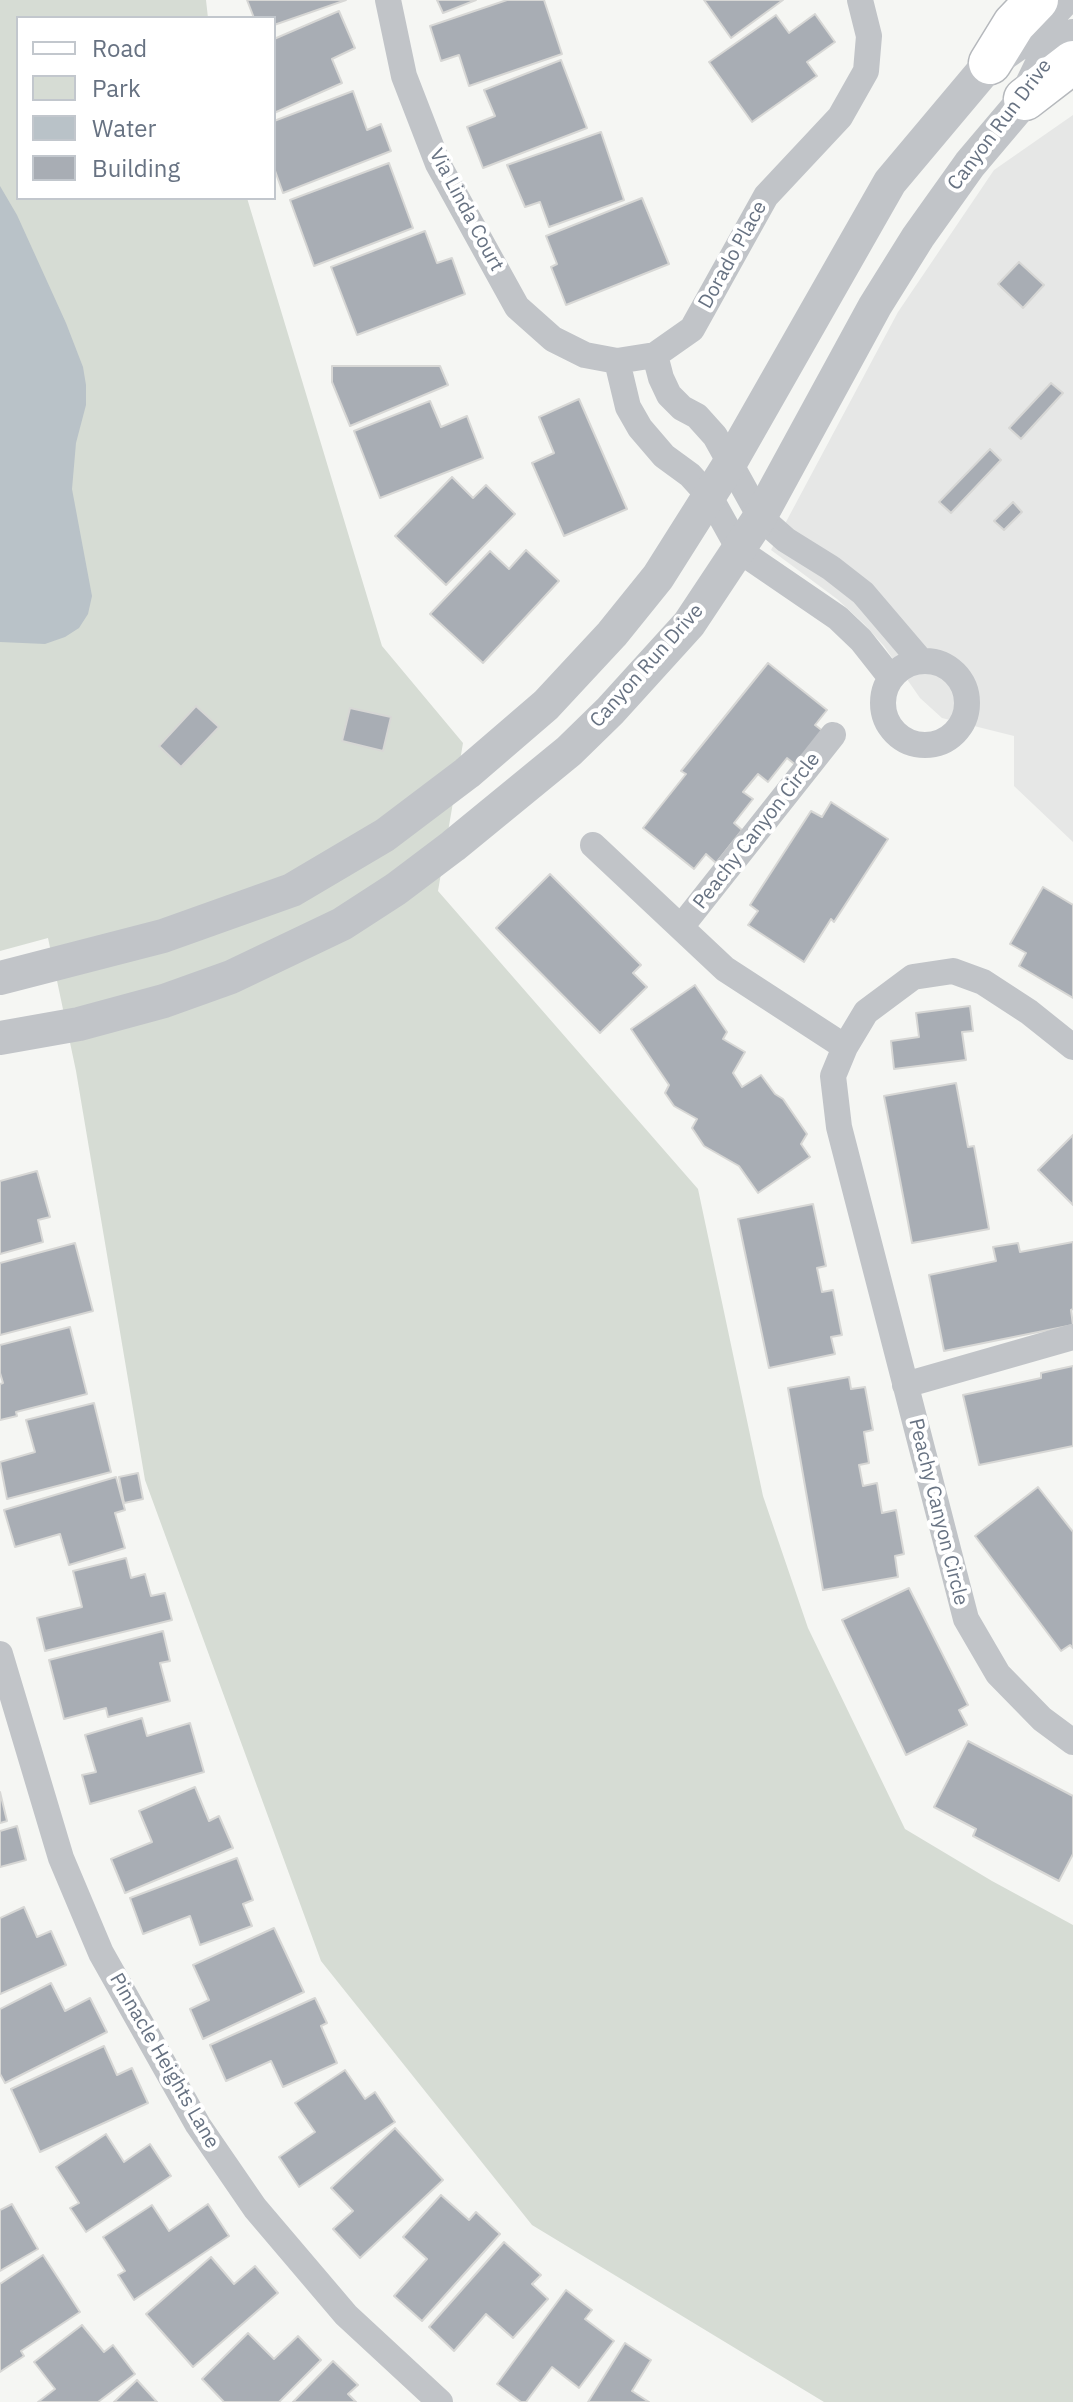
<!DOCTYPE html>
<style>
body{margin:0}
#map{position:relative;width:1073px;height:2402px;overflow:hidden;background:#f5f6f3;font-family:"IBM Plex Sans",sans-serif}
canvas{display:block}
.legend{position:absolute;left:16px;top:16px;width:260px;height:184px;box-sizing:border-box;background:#fff;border:2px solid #c2c7cd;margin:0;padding:10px 14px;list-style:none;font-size:24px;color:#677282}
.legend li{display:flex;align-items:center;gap:16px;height:40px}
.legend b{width:40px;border:2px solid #c2c7cd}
</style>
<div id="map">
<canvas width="1073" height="2402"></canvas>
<ul class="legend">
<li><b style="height:10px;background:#fff"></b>Road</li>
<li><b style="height:22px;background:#d6dcd4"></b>Park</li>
<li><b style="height:22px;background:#b9c2c8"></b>Water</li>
<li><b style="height:22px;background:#a8adb4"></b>Building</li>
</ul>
</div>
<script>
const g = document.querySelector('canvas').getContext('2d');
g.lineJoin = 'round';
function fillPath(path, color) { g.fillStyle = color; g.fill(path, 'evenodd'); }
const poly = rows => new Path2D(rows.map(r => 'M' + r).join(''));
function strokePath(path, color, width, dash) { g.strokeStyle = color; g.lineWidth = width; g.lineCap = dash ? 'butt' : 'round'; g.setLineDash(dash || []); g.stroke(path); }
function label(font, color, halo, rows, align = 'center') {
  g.font = font + ' "IBM Plex Sans",sans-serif'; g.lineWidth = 8; g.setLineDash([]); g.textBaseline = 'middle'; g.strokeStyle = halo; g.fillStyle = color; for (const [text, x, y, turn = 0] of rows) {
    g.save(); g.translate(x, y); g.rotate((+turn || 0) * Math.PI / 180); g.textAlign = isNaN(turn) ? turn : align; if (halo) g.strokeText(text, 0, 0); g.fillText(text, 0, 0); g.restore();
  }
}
fillPath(poly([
 [1073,115,1073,842,1014,786,1014,736,942,718,920,698,884,646,863,623,837,599,771,550,898,312,994,170]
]), '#e6e7e6');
fillPath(poly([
 [0,0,206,0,208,18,18,18,18,198,247,198,382,646,463,743,438,891,698,1189,763,1496,808,1628,905,1829,992,1881,1073,1925,1073,2402,824,2402,532,2225,321,1961,145,1480,76,1071,48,938,0,951]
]), '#d6dcd4');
fillPath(poly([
 [0,186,17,215,66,323,83,367,86,385,86,405,76,443,72,489,92,596,88,614,79,628,65,637,45,644,0,642]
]), '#b9c2c8');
const building = poly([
 [247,0,346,0,274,25,274,18,254,18,247,0],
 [437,0,476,0,443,13,437,0],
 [507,0,544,0,562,54,469,86,459,55,441,61,430,26,507,0],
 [704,0,783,0,731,38,704,0],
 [339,11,355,48,332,59,342,83,274,113,274,39,339,11],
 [815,14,835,42,807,62,817,76,752,122,709,62,776,15,789,33,815,14],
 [561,60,587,128,483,168,467,127,495,116,484,90,561,60],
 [353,91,367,130,381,124,391,151,283,193,274,168,274,121,353,91],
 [601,132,624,200,549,227,540,202,525,207,507,165,601,132],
 [389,163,413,228,314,266,290,200,389,163],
 [642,198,669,264,566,305,551,267,557,264,546,236,642,198],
 [425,231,437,263,452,258,465,294,357,335,331,267,425,231],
 [1019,262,1044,285,1023,308,998,284,1019,262],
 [332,366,440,366,448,385,350,426,332,382,332,366],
 [1051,383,1063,393,1021,439,1009,428,1051,383],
 [579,399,627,509,564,536,532,463,554,453,539,417,579,399],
 [430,401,441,427,467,416,483,458,380,498,354,431,430,401],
 [990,449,1001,460,951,513,939,502,990,449],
 [452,477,473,498,486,485,515,514,446,585,395,536,452,477],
 [1013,502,1022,512,1004,530,994,521,1013,502],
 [526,550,559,581,483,663,430,614,490,551,509,569,526,550],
 [768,663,827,710,815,725,824,732,797,766,787,758,768,782,758,774,743,792,753,799,734,823,742,830,716,863,706,854,694,869,643,828,686,774,681,771,768,663],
 [196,706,219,727,181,767,159,746,196,706],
 [350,708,391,717,383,751,342,741,350,708],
 [831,802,888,839,834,922,831,919,804,962,748,925,758,911,750,905,811,811,822,817,831,802],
 [550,874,641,965,633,973,647,987,600,1033,496,928,550,874],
 [1043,887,1073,905,1073,998,1019,966,1026,953,1010,944,1043,887],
 [695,985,727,1032,723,1039,745,1052,733,1073,742,1087,761,1075,775,1094,783,1099,807,1134,801,1144,810,1157,758,1193,739,1166,704,1146,692,1128,697,1119,674,1106,665,1093,669,1085,631,1029,695,985],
 [970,1006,973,1031,962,1032,966,1060,894,1069,891,1041,919,1037,916,1013,970,1006],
 [956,1083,968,1147,974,1146,989,1229,912,1243,884,1096,956,1083],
 [1073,1135,1073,1205,1038,1170,1073,1135],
 [37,1171,50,1217,38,1220,43,1242,0,1254,0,1181,37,1171],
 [813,1204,826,1266,817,1268,822,1292,833,1290,842,1335,831,1337,835,1354,769,1368,738,1219,813,1204],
 [1073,1242,1073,1309,1071,1310,1073,1325,944,1351,929,1275,996,1261,993,1247,1018,1243,1020,1252,1073,1242],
 [75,1243,93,1311,0,1335,0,1263,75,1243],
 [70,1327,87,1394,16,1412,17,1416,0,1420,0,1384,3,1383,0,1373,0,1345,70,1327],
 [1073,1366,1073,1446,979,1465,963,1395,1041,1378,1041,1373,1073,1366],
 [849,1377,851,1389,865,1387,873,1430,864,1432,869,1463,859,1465,863,1486,877,1483,882,1513,896,1510,904,1554,895,1556,898,1577,823,1590,788,1388,849,1377],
 [94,1403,111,1472,7,1499,0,1462,35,1452,26,1420,94,1403],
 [138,1473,143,1499,124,1503,119,1477,138,1473],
 [116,1477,125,1510,115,1513,125,1548,69,1565,60,1534,15,1547,4,1510,116,1477],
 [1038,1487,1073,1532,1073,1648,1070,1645,1061,1651,975,1536,1038,1487],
 [126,1558,131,1578,145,1574,151,1596,165,1593,172,1620,45,1651,37,1618,82,1607,73,1571,126,1558],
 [909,1588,968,1705,959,1710,967,1725,906,1755,842,1620,909,1588],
 [163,1631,170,1661,160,1663,170,1701,108,1717,106,1708,64,1719,49,1660,163,1631],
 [142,1718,147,1736,190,1723,204,1772,90,1804,82,1775,96,1772,85,1735,142,1718],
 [968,1741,1073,1796,1073,1854,1059,1881,973,1836,976,1829,934,1807,968,1741],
 [195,1787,209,1821,219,1816,233,1848,125,1893,111,1859,152,1842,139,1811,195,1787],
 [0,1792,7,1821,0,1823,0,1792],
 [17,1826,26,1860,0,1867,0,1831,17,1826],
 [237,1858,253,1900,243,1904,252,1926,200,1945,190,1916,143,1934,130,1898,237,1858],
 [24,1907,37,1937,51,1931,66,1965,0,1994,0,1918,24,1907],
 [274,1928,304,1992,203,2039,190,2009,209,2000,193,1965,274,1928],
 [51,1983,65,2011,90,1998,107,2032,5,2083,0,2074,0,2009,51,1983],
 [315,1998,327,2023,321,2026,337,2063,283,2087,271,2061,226,2081,210,2045,315,1998],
 [104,2046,117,2075,132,2068,148,2103,40,2152,11,2089,104,2046],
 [345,2070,365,2099,375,2092,395,2122,299,2187,279,2157,315,2132,295,2103,345,2070],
 [395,2128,443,2180,360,2258,333,2229,353,2211,331,2188,395,2128],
 [106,2134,124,2162,150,2144,171,2176,86,2232,70,2208,79,2203,56,2167,106,2134],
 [441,2195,469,2220,476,2212,500,2234,422,2321,394,2296,427,2259,403,2237,441,2195],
 [12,2204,38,2249,0,2271,0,2210,12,2204],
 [208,2204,229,2236,134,2300,118,2275,125,2271,103,2237,152,2205,169,2231,208,2204],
 [504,2242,541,2275,532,2284,548,2299,513,2338,486,2314,454,2351,429,2327,504,2242],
 [43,2255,80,2312,21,2351,24,2356,0,2372,0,2284,43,2255],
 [211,2257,234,2284,255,2266,278,2293,193,2367,146,2314,211,2257],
 [566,2290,592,2310,585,2319,614,2341,579,2388,552,2367,526,2402,521,2402,497,2384,566,2290],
 [82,2325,104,2352,113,2345,135,2374,98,2402,38,2402,55,2389,34,2362,82,2325],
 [248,2333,274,2359,298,2336,321,2360,279,2402,224,2402,202,2379,248,2333],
 [625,2343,651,2360,632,2391,649,2402,588,2402,625,2343],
 [333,2361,358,2385,348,2394,356,2402,293,2402,333,2361],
 [137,2380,157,2402,114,2402,137,2380]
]);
fillPath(building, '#a8adb4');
strokePath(building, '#d7d7d5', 2);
const primary = poly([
 [990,63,1014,24,1037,0],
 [1025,99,1073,62]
]);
strokePath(primary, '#b5b8bc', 45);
strokePath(poly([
 [388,0,404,76,438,164,517,307,553,339,585,355,617,361,655,355,692,329,766,196,840,117,866,71,869,36,860,0],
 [655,355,661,378,669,395,682,408,697,416,715,436,760,517,786,540,831,568,863,593,921,661],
 [617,361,628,407,640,428,664,456,690,475,710,497,740,551,838,618,861,640,891,678],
 '883 703a42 42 0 1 1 84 0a42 42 0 1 1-84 0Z',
 [593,845,725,969,845,1047],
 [681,927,833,735],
 [1073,1047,1029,1012,983,982,953,971,913,977,866,1012,845,1047,833,1076,839,1127,966,1619,998,1674,1042,1719,1073,1742],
 [905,1385,1073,1337],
 [0,1654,61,1858,101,1953,198,2125,255,2208,346,2315,440,2402]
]), '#c1c4c8', 26);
strokePath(poly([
 [0,978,163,936,292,890,385,835,467,773,546,705,612,634,658,577,730,463,890,182,990,63,1031,34,1063,0],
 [0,1038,79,1024,164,1001,231,977,342,924,396,889,453,846,569,751,610,711,689,624,760,517,875,306,918,237,970,164,1025,99,1041,66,1064,42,1073,36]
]), '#c1c4c8', 34);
strokePath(primary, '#fff', 42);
label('20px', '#677282', '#fff', [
 ["Canyon Run Drive",1000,125,-53],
 ["Via Linda Court",466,210,62],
 ["Dorado Place",733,255,-61],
 ["Canyon Run Drive",647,666,-48],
 ["Peachy Canyon Circle",757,831,-52],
 ["Peachy Canyon Circle",938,1512,76],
 ["Pinnacle Heights Lane",164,2061,60]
]);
</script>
